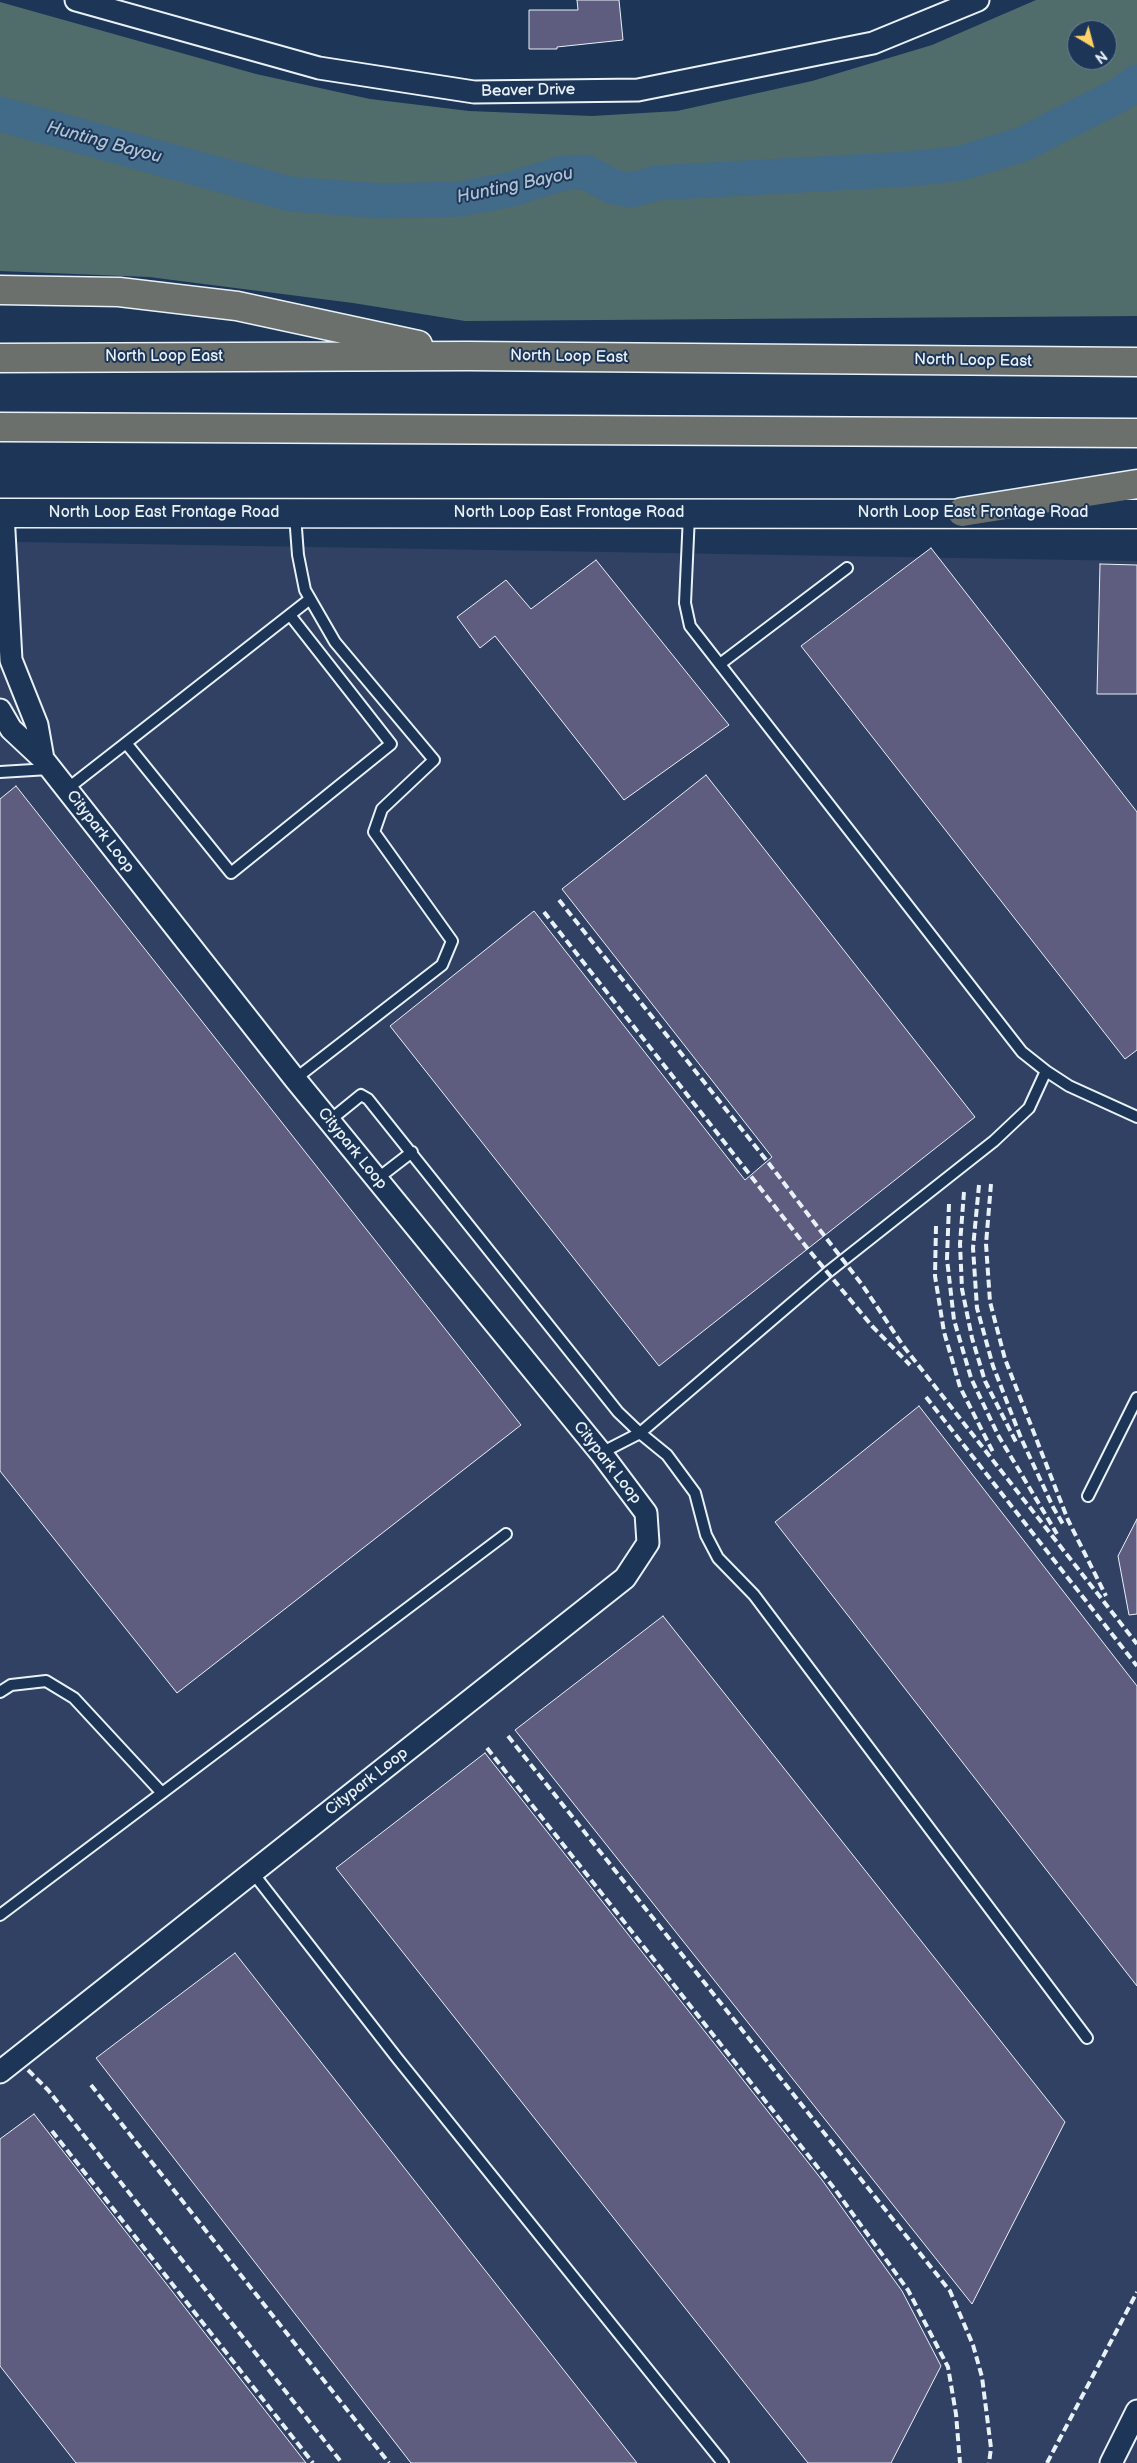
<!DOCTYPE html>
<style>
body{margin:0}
#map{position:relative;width:1137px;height:2463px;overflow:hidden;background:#1d3557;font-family:"Balsamiq Sans",sans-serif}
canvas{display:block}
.north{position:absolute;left:1067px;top:20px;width:50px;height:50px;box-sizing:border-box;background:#1d3557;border:1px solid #6e8097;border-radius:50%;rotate:143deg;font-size:14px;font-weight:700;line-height:20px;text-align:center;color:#e8f1f8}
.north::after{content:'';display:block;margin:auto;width:18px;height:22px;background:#ffd166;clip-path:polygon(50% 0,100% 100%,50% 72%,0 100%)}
</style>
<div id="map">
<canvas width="1137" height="2463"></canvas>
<div class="north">N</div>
</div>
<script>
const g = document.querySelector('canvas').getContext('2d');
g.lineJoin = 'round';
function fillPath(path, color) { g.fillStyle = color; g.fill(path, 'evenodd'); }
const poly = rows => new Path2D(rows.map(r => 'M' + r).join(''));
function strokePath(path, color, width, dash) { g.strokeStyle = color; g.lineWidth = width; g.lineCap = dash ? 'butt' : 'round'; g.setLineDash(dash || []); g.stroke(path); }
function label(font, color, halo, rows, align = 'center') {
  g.font = font + ' "Balsamiq Sans",sans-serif'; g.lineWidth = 4; g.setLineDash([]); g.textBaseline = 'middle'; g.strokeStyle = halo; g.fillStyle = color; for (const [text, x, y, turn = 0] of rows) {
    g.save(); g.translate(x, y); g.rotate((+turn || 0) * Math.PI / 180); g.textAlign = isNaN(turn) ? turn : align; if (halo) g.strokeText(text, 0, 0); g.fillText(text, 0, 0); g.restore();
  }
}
fillPath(poly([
 [21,542,1137,561,1137,2463,0,2463,0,543]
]), '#304163');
fillPath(poly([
 [1036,0,1137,0,1137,316,465,321,353,303,149,277,0,271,0,2,256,74,370,99,469,111,592,116,677,111,812,81,932,45],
 [1077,30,1107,30,1107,60,1077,60]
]), '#506d6c');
strokePath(poly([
 [0,114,290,194,381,201,459,199,508,190,563,173,585,172,614,187,631,190,657,183,909,169,962,163,1023,144,1121,94,1137,82]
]), '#426a89', 35);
const building = poly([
 [577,0,619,0,623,40,557,47,557,49,529,49,529,10,578,10,577,0],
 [931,548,1137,812,1137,1050,1125,1059,801,646,931,548],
 [596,560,729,725,624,800,495,636,480,648,457,617,506,580,531,609,596,560],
 [1100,564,1137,565,1137,694,1097,694,1100,564],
 [706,775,975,1117,659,1366,390,1026,534,911,745,1180,772,1157,562,889,706,775],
 [16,786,521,1425,177,1693,0,1471,0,799,16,786],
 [919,1406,1137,1686,1137,1986,775,1522,919,1406],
 [1137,1519,1137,1614,1129,1615,1118,1556,1137,1519],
 [663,1616,1065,2122,972,2304,515,1730,663,1616],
 [485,1753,822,2180,902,2291,941,2366,891,2463,808,2463,336,1868,485,1753],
 [235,1953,637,2463,411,2463,96,2058,235,1953],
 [34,2114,306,2463,76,2463,0,2366,0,2139,34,2114]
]);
fillPath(building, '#5e5d7f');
strokePath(building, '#e8f1f8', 1);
const lane = poly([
 [689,515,685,603,690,626,1022,1052,1046,1071,1069,1086,1137,1117],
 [290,615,391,744,231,873,126,743,310,599],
 [720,664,847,568],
 [0,772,49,769],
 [67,789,126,743],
 [295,1079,442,965,452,941,374,832,382,809,434,760,335,642,305,590,298,555,295,515],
 [329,1121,361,1095,368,1099,618,1412,640,1433,828,1272,994,1141,1029,1108,1046,1071],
 [377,1179,412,1152],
 [601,1453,640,1433,667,1455,695,1493,706,1535,718,1558,754,1595,1087,2038],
 [1088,1496,1137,1398],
 [0,1692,11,1685,46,1681,74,1698,162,1793],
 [253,1873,397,2058,723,2463],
 [0,1915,506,1534]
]);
const street = poly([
 [76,0,319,68,474,92,638,90,873,43,978,0],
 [3,513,11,660,37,725,43,759],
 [0,710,11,729,43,759,295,1079,601,1453,646,1513,648,1543,625,1578,0,2072],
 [1111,2463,1137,2411]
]);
const secondary = poly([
 [0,513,1137,514]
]);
const highway = poly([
 [0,290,119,292,237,306,418,345],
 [0,358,468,356,1137,362],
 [0,427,1137,433],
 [962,512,1137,484]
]);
strokePath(lane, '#e8f1f8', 14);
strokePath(street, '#e8f1f8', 25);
strokePath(secondary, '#e8f1f8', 31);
strokePath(highway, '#e8f1f8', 31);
strokePath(lane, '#1d3557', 10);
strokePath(street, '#1d3557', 21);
strokePath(secondary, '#1d3557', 28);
strokePath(highway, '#6b706d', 28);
strokePath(poly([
 [559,900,767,1161,863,1286,904,1347,1137,1644],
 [544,912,808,1249,872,1326,910,1365],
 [991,1184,986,1244,990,1302,1005,1359,1068,1520,1106,1596],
 [979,1185,973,1248,977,1308,993,1366,1021,1438,1053,1507,1064,1526],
 [964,1192,960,1244,962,1289,972,1338,985,1381,1016,1442],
 [949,1204,947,1259,954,1320,971,1378,998,1435,1057,1534],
 [936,1226,935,1276,944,1332,960,1387,994,1454],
 [926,1397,1137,1666],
 [508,1736,950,2291,973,2345,982,2377,991,2448,989,2463],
 [487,1748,834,2188,908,2290,948,2367,956,2414,960,2463],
 [28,2070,48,2090,342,2463],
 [91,2085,389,2463],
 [52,2131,313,2463],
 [1047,2463,1137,2292]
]), '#e8f1f8', 4, [8, 4]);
label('16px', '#e8f1f8', '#1d3557', [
 ["Beaver Drive",528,91,-1],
 ["North Loop East",164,357],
 ["North Loop East",569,357,1],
 ["North Loop East",973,361,1],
 ["North Loop East Frontage Road",164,513],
 ["North Loop East Frontage Road",569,513],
 ["North Loop East Frontage Road",973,513],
 ["Citypark Loop",100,832,52],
 ["Citypark Loop",352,1149,51],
 ["Citypark Loop",607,1463,52],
 ["Citypark Loop",367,1782,-38]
]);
label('italic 18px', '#aec2d1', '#1d3557', [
 ["Hunting Bayou",104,143,15],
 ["Hunting Bayou",515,186,-12]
]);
</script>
